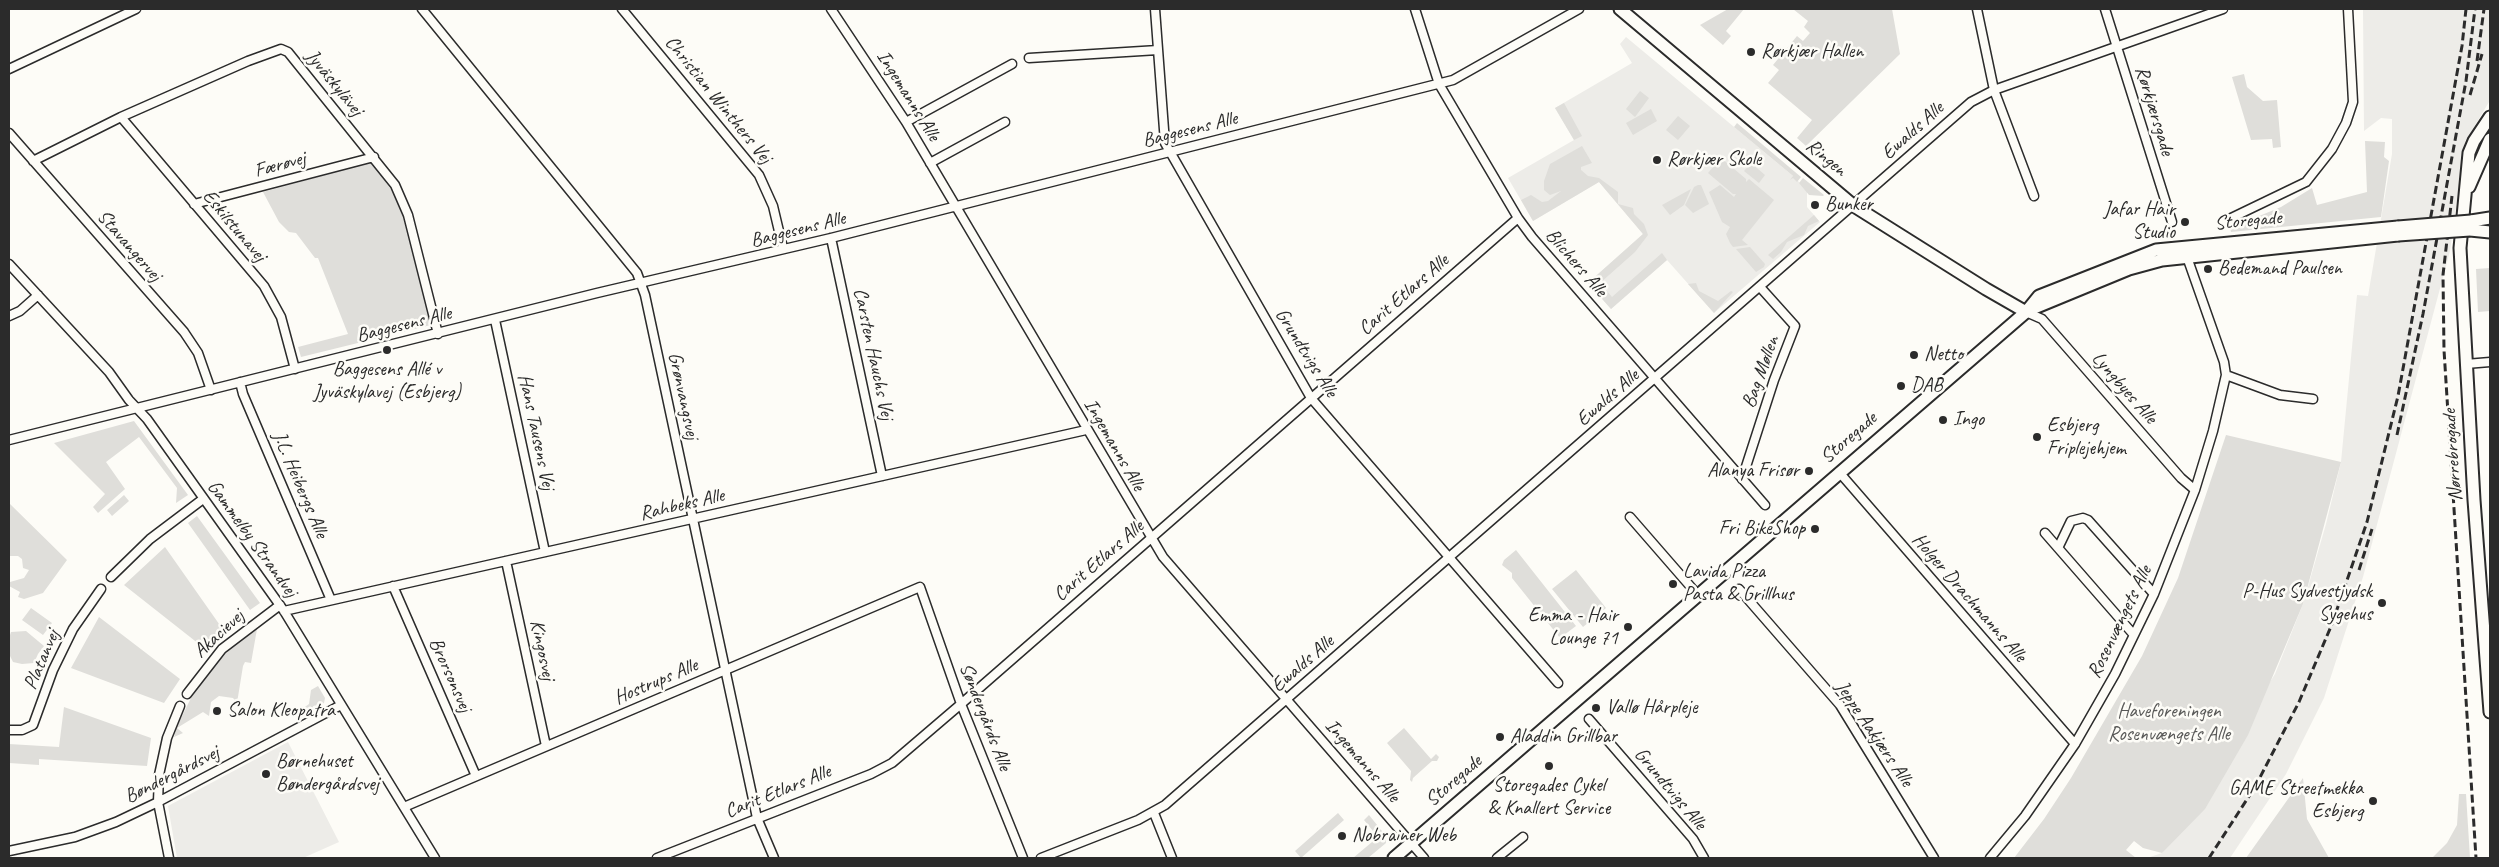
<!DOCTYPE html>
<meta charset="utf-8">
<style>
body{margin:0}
#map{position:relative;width:2499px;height:867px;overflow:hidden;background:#fdfcf7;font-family:Caveat,sans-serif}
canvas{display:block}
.frame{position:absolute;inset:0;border:10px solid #2b2b2b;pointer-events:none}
</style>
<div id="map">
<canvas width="2499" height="867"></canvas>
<div class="frame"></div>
</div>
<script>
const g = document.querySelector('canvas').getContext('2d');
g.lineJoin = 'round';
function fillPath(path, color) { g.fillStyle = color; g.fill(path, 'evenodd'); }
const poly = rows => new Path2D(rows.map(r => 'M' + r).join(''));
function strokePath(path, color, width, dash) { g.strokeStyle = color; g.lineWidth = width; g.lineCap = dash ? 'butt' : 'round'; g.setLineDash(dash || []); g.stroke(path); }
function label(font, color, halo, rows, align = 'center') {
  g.font = font + ' Caveat,sans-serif'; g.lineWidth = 5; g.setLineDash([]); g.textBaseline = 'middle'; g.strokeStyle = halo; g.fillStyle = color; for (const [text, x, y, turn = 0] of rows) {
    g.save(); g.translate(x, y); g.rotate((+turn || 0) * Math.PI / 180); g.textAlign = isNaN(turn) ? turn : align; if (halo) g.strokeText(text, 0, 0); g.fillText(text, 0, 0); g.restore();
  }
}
fillPath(poly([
 [2363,9,2490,9,2489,102,2465,142,2450,251,2363,577,2324,698,2286,774,2230,858,2147,858,2162,853,2275,674,2303,604,2326,524,2341,462,2357,295,2368,296,2392,154,2392,119,2381,118,2364,131],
 [1626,37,1793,176,1807,190,1807,207,1820,222,1714,313,1667,260,1611,309,1588,283,1643,234,1599,182,1533,221,1508,178,1574,140,1555,108,1632,63,1620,44],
 [288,742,339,842,303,858,177,858,168,806]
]), '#edece8');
fillPath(poly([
 [1728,9,1744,9,1726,31,1731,36,1723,45,1700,25],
 [1793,9,1892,9,1900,54,1806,146,1797,138,1812,120,1768,83,1779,70,1773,65,1797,36,1803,41,1810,33,1804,27,1808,21],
 [2244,74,2247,87,2263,101,2277,100,2281,147,2273,148,2272,139,2251,140,2232,77],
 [1640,91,1649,98,1635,117,1626,109],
 [1564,103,1582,136,1574,140,1555,108],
 [1651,109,1657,121,1633,135,1626,123],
 [1678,116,1690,126,1678,140,1666,130],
 [1737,123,1801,177,1797,182,1793,178,1790,180,1793,176,1734,127],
 [2365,141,2385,142,2384,157,2389,161,2381,217,2231,232,2230,228,2281,207,2312,188,2317,205,2367,192],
 [1582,146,1592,163,1581,167,1581,170,1588,176,1599,178,1618,192,1618,204,1633,208,1634,214,1644,224,1648,235,1635,252,1600,283,1612,297,1662,253,1667,260,1611,309,1588,283,1643,234,1599,182,1533,221,1521,200,1531,195,1542,202,1548,201,1561,191,1550,195,1544,190,1544,181,1550,164],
 [1721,158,1746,179,1746,182,1749,179,1774,200,1742,240,1748,245,1733,247,1730,243,1726,234,1730,227,1722,222,1709,192,1720,185,1734,197,1736,194,1733,194,1708,173],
 [372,162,394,194,402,212,431,325,301,357,298,347,348,334,318,258,315,258,296,233,289,232,279,222,263,192],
 [1751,163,1765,175,1759,183,1744,171],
 [1803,178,1824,195,1823,196,1809,195,1799,183],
 [1698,185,1701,185,1709,204,1693,213,1685,205,1694,187],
 [1691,189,1684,205,1670,215,1662,205],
 [1814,215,1819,221,1808,226,1804,235,1787,242,1781,252,1773,259,1768,255],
 [1750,247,1765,264,1764,267,1756,272,1736,249],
 [2490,268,2490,311,2478,312,2476,269],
 [1696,283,1699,291,1718,301,1731,291,1733,292,1714,313,1688,284],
 [134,421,188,495,176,503,177,488,139,437,106,462,125,489,98,513,93,507,105,494,54,443],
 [2226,435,2341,462,2303,604,2248,735,2205,809,2162,853,2143,848,2134,841,2126,850,2136,858,2014,858,2044,819,2071,778,2142,656,2178,578],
 [124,495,129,501,112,516,107,510],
 [9,503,67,560,43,593,24,599,18,597,20,592,9,586,10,582,24,578,29,570,23,568,22,559,18,556,9,556],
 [197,516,260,603,250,610,188,523],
 [165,547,224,631,204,648,124,585],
 [1516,550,1576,626,1560,638,1512,578,1512,573,1502,565,1504,560],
 [1576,570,1606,608,1583,627,1552,589],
 [31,608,52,623,43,635,22,620],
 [99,617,180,679,164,703,71,668],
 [257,629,251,663,245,662,243,666,237,703,233,698,219,696,211,702,209,716,203,712,177,728,183,733,174,737,177,726,191,698,210,671,230,649],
 [26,631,44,646,38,654,34,663,22,664,13,662,9,654,9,638,11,632],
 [318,686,325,698,324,703,298,717,294,711,296,709,298,712,309,704,311,690],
 [64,707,151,738,147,766,39,759,39,765,9,763,9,744,59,747],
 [1404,728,1431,759,1436,754,1439,757,1437,761,1432,761,1413,778,1412,782,1410,780,1411,771,1387,743],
 [2303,778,2307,819,2329,858,2246,858],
 [2459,794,2466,794,2470,858,2432,858,2447,843,2457,825],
 [1338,813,1344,820,1301,858,1295,851],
 [1369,815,1386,836,1386,843,1368,858,1353,858,1378,837,1364,820]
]), '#dfdeda');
const street = poly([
 [422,9,637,273,645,295,757,818,774,858],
 [622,9,759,175,773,206,783,248],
 [831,9,906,122,1163,557,1424,858],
 [1155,9,1165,143,1311,398,1558,683],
 [1415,9,1439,84,1518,218,1532,237,1765,505],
 [1977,9,1994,90,2034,196],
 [2105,9,2172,222],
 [1029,58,1158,50],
 [9,69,136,9],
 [121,117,264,286,281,317,295,369],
 [906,122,1012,64],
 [9,133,184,332,198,353,211,390],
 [33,161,121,117,248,61,281,49,288,52,395,185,408,215,438,334],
 [930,163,1005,122],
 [194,204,374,157],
 [2225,221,2306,182,2332,149,2346,123,2353,102,2348,9],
 [831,238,882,476],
 [9,264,109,372,129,400,147,419,284,611,435,858],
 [2026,312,2042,319,2181,478,2195,490],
 [9,316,20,311,38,295],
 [495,320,545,552],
 [2466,364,2490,362],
 [2226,375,2280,395,2313,399],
 [240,382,243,394,331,600],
 [9,440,597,293,831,238,1453,80,1579,9],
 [1839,472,2075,744],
 [1742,479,1774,380,1795,326,1760,287],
 [1630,517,1697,594],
 [2045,533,2134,635],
 [2058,548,2071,521,2083,518,2088,520,2154,594],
 [506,561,546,746],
 [111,577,150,539,203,499],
 [393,586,476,776],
 [1739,589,1840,705,1934,858],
 [284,611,1086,430],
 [187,694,222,649,280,605],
 [1589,719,1693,839,1704,858],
 [9,730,22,730,33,725,53,670,73,629,101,589],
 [404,807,920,587,961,704,1023,858],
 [1154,813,1172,858],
 [9,851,75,837,116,822,158,802,341,705],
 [169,858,158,802,159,775,167,738,180,706],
 [657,858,871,774,892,763,961,704,1518,218],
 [1041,858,1138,820,1165,805,1971,102,1994,90,2223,9],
 [1497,858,1523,837],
 [1990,858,2025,816,2075,744,2115,674,2154,594,2195,490,2213,431,2226,375,2224,362,2187,257]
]);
const secondary = poly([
 [1620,9,1854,206,1986,289,2026,312],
 [2490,117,2474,141,2469,153,2460,248,2474,500,2490,712],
 [2469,187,2490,139],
 [2471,221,2490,218],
 [2470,230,2490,232],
 [2027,311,2129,269,2162,260,2398,235],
 [1394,858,2026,312,2039,296,2156,250,2398,227]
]);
strokePath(street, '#2b2b2b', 11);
strokePath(secondary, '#2b2b2b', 15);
strokePath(street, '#fdfcf7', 8);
strokePath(secondary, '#fdfcf7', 11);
strokePath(poly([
 [2477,61,2484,9],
 [2470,95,2482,54],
 [2452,196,2443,275,2444,350,2476,858],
 [2397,435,2423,314,2466,81,2475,9],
 [2359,570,2372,529],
 [2209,858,2255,787,2299,702,2332,624,2367,522,2398,396,2462,46,2466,9]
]), '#2b2b2b', 3, [8, 4]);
const secondaryBridge = poly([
 [2398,227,2471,221],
 [2398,235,2470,230]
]);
strokePath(secondaryBridge, '#2b2b2b', 15, []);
strokePath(secondaryBridge, '#fdfcf7', 11);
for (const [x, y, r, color] of [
 [1751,52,5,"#2b2b2b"],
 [1657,160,5,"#2b2b2b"],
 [1815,205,5,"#2b2b2b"],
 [2185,222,5,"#2b2b2b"],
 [2208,269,5,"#2b2b2b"],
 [387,350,5,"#2b2b2b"],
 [1914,355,5,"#2b2b2b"],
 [1901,386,5,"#2b2b2b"],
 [1943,420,5,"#2b2b2b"],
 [2037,437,5,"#2b2b2b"],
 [1809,471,5,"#2b2b2b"],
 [1815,529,5,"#2b2b2b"],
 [1673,584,5,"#2b2b2b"],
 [2382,603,5,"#2b2b2b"],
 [1628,627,5,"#2b2b2b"],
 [1596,708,5,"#2b2b2b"],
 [217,711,5,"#2b2b2b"],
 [1500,737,5,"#2b2b2b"],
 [1549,766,5,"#2b2b2b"],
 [266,774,5,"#2b2b2b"],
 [2373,801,5,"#2b2b2b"],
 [1342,836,5,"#2b2b2b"]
]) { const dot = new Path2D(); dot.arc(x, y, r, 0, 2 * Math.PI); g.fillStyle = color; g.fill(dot); strokePath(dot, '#fdfcf7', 2); }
label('20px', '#2b2b2b', '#fdfcf7', [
 ["Rørkjær Hallen",1761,52],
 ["Rørkjær Skole",1667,160],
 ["Bunker",1825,205],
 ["Jafar Hair",2175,210,"right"],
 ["Studio",2175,233,"right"],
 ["Bedemand Paulsen",2218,269],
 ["Netto",1924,355],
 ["Baggesens Allé v",387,370,"center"],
 ["Jyväskylavej (Esbjerg)",387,393,"center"],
 ["DAB",1911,386],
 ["Ingo",1953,420],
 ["Esbjerg",2047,426],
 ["Friplejehjem",2047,449],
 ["Alanya Frisør",1799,471,"right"],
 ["Fri BikeShop",1805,529,"right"],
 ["Lavida Pizza",1683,572],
 ["Pasta & Grillhus",1683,595],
 ["P-Hus Sydvestjydsk",2372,592,"right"],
 ["Sygehus",2372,615,"right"],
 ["Emma - Hair",1618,616,"right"],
 ["Lounge 71",1618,639,"right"],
 ["Vallø Hårpleje",1606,708],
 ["Salon Kleopatra",227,711],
 ["Aladdin Grillbar",1510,737],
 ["Børnehuset",276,762],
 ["Bøndergårdsvej",276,785],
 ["Storegades Cykel",1549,786,"center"],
 ["& Knallert Service",1549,809,"center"],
 ["GAME Streetmekka",2363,789,"right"],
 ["Esbjerg",2363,812,"right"],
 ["Nobrainer Web",1352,836]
], 'left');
label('20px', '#2b2b2b', '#fdfcf7', [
 ["Jyväskylävej",334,83,51],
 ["Ingemanns Alle",908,96,58],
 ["Christian Winthers Vej",718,100,51],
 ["Rørkjærsgade",2154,111,73],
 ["Baggesens Alle",1190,130,-14],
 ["Ewalds Alle",1913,131,-42],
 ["Ringen",1826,158,40],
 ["Færøvej",280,165,-15],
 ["Storegade",2248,221,-5],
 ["Eskilstunavej",234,226,50],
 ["Baggesens Alle",798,230,-14],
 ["Stavangervej",129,246,49],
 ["Blichers Alle",1576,263,49],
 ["Carit Etlars Alle",1404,295,-41],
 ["Baggesens Alle",404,325,-14],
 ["Grundtvigs Alle",1306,353,58],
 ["Carsten Hauchs Vej",873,354,78],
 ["Bag Møllen",1761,372,-70],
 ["Lyngbyes Alle",2124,388,49],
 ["Grønvangsvej",683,396,78],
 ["Ewalds Alle",1608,398,-41],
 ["Hans Tausens Vej",536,432,78],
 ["Storegade",1849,438,-41],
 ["Ingemanns Alle",1114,445,60],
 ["Nørrebrogade",2453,455,-94],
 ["J.L. Heibergs Alle",300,485,67],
 ["Rahbeks Alle",682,505,-13],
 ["Gammelby Strandvej",252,539,54],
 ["Carit Etlars Alle",1099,561,-41],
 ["Holger Drachmanns Alle",1969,598,49],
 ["Rosenvængets Alle",2120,622,-64],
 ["Akacievej",219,634,-43],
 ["Kingosvej",542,650,78],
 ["Platanvej",42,660,-67],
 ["Ewalds Alle",1303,664,-41],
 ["Brorsonsvej",450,675,66],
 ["Hostrups Alle",656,682,-23],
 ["Søndergårds Alle",985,717,69],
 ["Jeppe Aakjærs Alle",1874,734,56],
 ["Ingemanns Alle",1362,761,49],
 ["Bøndergårdsvej",172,775,-27],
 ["Storegade",1454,781,-41],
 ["Grundtvigs Alle",1670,789,50],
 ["Carit Etlars Alle",778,792,-22]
]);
label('20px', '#585857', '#fdfcf7', [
 ["Haveforeningen",2169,712],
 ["Rosenvængets Alle",2169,735]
]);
</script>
